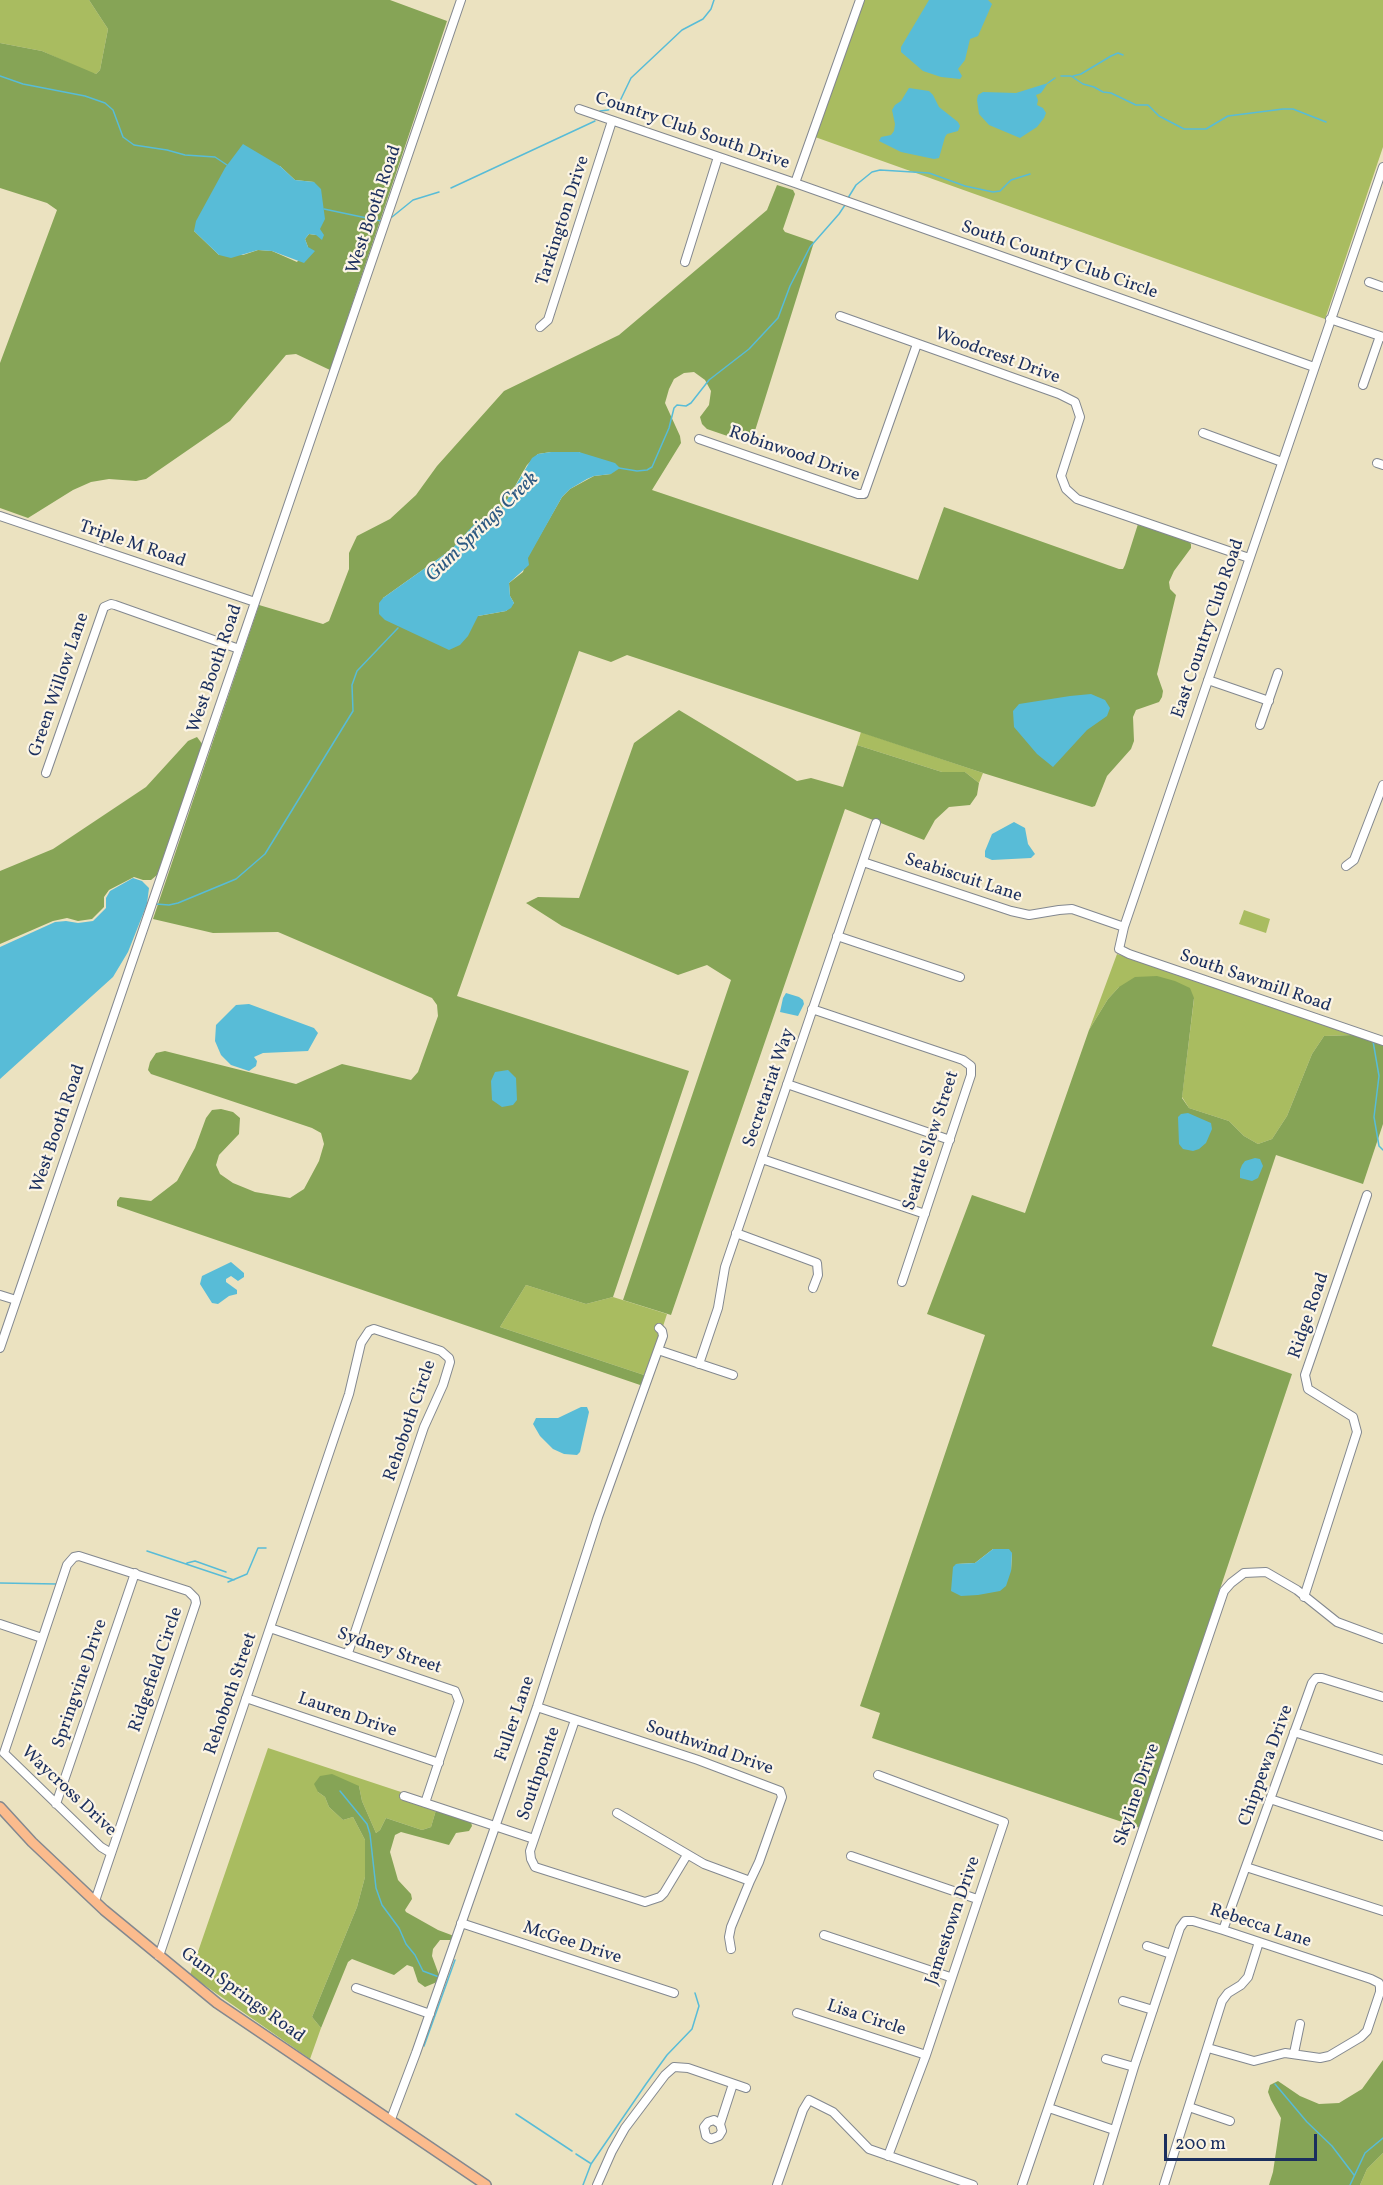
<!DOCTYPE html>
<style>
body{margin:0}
#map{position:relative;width:1383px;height:2185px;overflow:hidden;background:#ebe2c0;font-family:Vollkorn,serif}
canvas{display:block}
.scale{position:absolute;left:1164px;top:2134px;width:153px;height:27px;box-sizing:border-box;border:3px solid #1b2f5e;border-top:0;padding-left:8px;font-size:18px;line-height:21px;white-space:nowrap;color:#1b2f5e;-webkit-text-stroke:4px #fcf5e5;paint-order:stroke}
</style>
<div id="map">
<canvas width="1383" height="2185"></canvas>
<div class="scale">200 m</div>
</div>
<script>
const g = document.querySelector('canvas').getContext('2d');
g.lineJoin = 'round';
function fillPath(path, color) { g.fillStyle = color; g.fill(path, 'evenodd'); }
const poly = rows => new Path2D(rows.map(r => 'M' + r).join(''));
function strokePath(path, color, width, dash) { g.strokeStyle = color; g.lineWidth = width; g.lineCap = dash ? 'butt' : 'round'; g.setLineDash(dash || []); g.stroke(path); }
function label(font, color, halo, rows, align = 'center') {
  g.font = font + ' Vollkorn,serif'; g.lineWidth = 4.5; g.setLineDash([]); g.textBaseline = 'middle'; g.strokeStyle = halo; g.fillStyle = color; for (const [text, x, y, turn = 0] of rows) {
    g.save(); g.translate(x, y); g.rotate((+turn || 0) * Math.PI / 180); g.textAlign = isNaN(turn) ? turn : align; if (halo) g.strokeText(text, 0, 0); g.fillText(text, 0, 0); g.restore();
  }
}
fillPath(poly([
 [0,0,89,0,108,29,100,70,96,74,91,73,42,51,0,43],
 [862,0,1383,0,1383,147,1325,319,815,137],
 [861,732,983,773,979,783,965,772,942,772,857,745],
 [1244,910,1270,919,1266,933,1239,924],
 [1117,954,1353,1035,1324,1036,1312,1054,1287,1116,1272,1139,1258,1144,1244,1136,1229,1121,1189,1108,1182,1097,1194,999,1119,987,1108,999,1089,1030],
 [526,1285,586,1304,613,1297,667,1314,647,1376,500,1327],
 [268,1748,401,1792,400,1798,436,1810,431,1827,422,1830,386,1818,380,1830,376,1833,362,1801,359,1786,318,1792,325,1797,329,1807,343,1820,353,1817,365,1840,365,1877,357,1907,312,2017,321,2028,310,2059,190,1975],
 [1383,2153,1383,2185,1360,2185,1367,2169]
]), '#a9bc60');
fillPath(poly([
 [89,0,390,0,447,21,330,370,296,354,286,355,230,421,146,479,136,481,109,479,91,482,73,490,28,518,0,508,0,363,57,210,47,203,0,188,0,43,42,51,96,74,100,70,108,29],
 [280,166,295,180,314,182,320,229,316,235,309,234,305,239,308,247,297,262,272,251,258,250,243,255,219,255,194,231],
 [777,185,793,190,795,194,783,229,785,232,814,242,754,434,749,439,742,441,707,429,702,424,700,417,709,405,711,391,705,380,694,372,684,373,674,379,669,389,665,403,680,436,681,443,652,490,918,580,944,507,1119,569,1123,569,1125,565,1138,524,1189,542,1191,544,1191,548,1174,571,1169,582,1170,589,1176,595,1157,674,1163,691,1162,697,1159,702,1136,710,1133,717,1134,741,1131,749,1107,776,1095,806,1092,807,983,773,627,655,611,662,579,651,457,996,689,1071,613,1297,586,1304,526,1285,500,1327,647,1376,643,1386,117,1206,117,1201,120,1197,151,1201,177,1181,195,1148,206,1118,212,1110,221,1109,233,1112,240,1118,239,1134,219,1155,216,1165,220,1174,233,1183,255,1192,290,1198,304,1189,319,1161,324,1144,321,1133,312,1128,151,1074,148,1070,150,1062,156,1053,165,1051,296,1084,342,1064,411,1080,418,1072,438,1016,437,1005,432,998,278,932,213,933,153,919,259,605,323,624,329,621,349,569,349,553,357,536,390,519,416,495,437,466,504,391,619,335,767,210],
 [551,452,579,452,611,474,594,476,570,489,562,497,527,558,523,572,509,583,510,596,514,603,506,611,478,616,383,598,452,549,477,522,490,520,503,507,527,465,538,454],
 [679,710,797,781,811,778,843,787,857,745,942,772,965,772,979,783,977,795,970,805,949,807,935,820,924,840,845,809,671,1315,623,1300,731,980,707,965,678,975,562,926,526,903,538,897,579,898,634,743],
 [197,737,203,745,157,875,151,880,143,880,134,877,109,890,104,897,104,907,92,919,78,921,67,918,53,921,0,944,0,871,53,849,146,787,188,741],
 [1157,976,1175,981,1190,988,1194,998,1182,1098,1189,1108,1229,1121,1244,1136,1258,1144,1272,1139,1287,1116,1312,1054,1324,1036,1353,1035,1383,1045,1383,1124,1363,1184,1276,1155,1212,1346,1292,1374,1140,1828,872,1738,880,1713,860,1706,985,1335,927,1314,972,1195,1025,1213,1089,1030,1108,999,1119,987,1135,977],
 [993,1549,1012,1553,1011,1571,956,1564,975,1563],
 [332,1774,359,1786,362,1801,376,1833,380,1830,386,1818,422,1830,431,1827,436,1810,471,1822,472,1826,469,1831,456,1833,449,1845,401,1832,395,1835,390,1852,398,1880,411,1894,412,1899,405,1910,406,1912,438,1930,454,1936,452,1940,440,1940,433,1949,432,1956,439,1975,437,1982,425,1987,418,1982,413,1967,407,1965,394,1975,352,1959,348,1962,321,2028,312,2017,357,1907,365,1877,365,1840,353,1817,343,1820,329,1807,325,1797,318,1792,314,1784,320,1776],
 [1383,2060,1383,2153,1367,2169,1360,2185,1269,2185,1273,2172,1281,2118,1271,2100,1268,2092,1270,2085,1278,2081,1300,2096,1319,2104,1339,2103,1362,2089]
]), '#86a456');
fillPath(poly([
 [929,0,988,0,992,4,978,36,970,39,965,60,958,69,962,76,960,79,941,77,923,71,901,52,901,47],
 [1048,83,1041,93,1036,95,1038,100,1037,105,1043,108,1046,113,1044,118,1037,127,1020,138,989,125,979,114,977,100,978,95,983,92,1016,93],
 [909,88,929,91,933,95,939,107,958,122,960,126,958,131,947,134,945,137,939,158,934,159,901,152,879,141,881,137,891,135,894,131,895,124,892,110,895,105,901,101],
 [243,144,280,166,295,180,314,182,321,189,325,219,320,229,324,235,322,240,316,235,309,234,305,239,308,247,315,251,304,263,272,251,258,250,231,258,219,255,194,231,196,221,225,168],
 [551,452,579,452,615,463,620,468,611,474,594,476,587,479,570,489,562,497,528,558,529,565,509,583,510,596,514,603,511,608,506,611,478,616,468,636,460,645,449,650,385,620,379,614,379,603,383,598,452,549,477,521,490,520,503,507,532,458,538,454],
 [1091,694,1105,700,1110,708,1107,716,1087,730,1053,767,1037,754,1014,727,1013,711,1019,704,1070,696],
 [1014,822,1025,828,1028,844,1035,854,1031,858,992,860,985,857,985,851,992,834],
 [133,878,142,881,149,888,147,904,128,952,113,977,0,1079,0,947,55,922,66,921,78,923,93,921,106,908,106,898,110,891],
 [786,993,799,997,803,1000,804,1004,798,1016,780,1012,783,998],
 [249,1004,314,1028,318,1033,308,1051,263,1053,254,1057,257,1061,256,1066,249,1071,231,1065,221,1055,215,1041,216,1025,236,1005],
 [508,1070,516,1078,517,1100,513,1105,502,1107,492,1100,491,1081,495,1072],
 [1188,1113,1211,1123,1212,1129,1206,1143,1199,1149,1193,1151,1183,1149,1179,1144,1178,1117,1181,1114],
 [1255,1158,1260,1159,1263,1166,1258,1178,1252,1181,1240,1178,1240,1170,1242,1165,1245,1161],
 [231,1262,244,1273,244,1277,238,1281,231,1276,226,1279,226,1282,237,1290,237,1294,229,1296,218,1304,212,1303,200,1284,202,1276],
 [581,1407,587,1407,589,1412,580,1452,577,1455,564,1454,553,1449,540,1436,533,1424,536,1418,558,1418],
 [993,1549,1009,1549,1012,1553,1011,1571,1006,1586,1000,1591,978,1595,961,1596,951,1591,953,1567,956,1564,975,1563]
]), '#58bcd7');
strokePath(poly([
 [0,76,23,84,85,96,105,103,113,110,123,137,134,145,167,150,185,155,215,157,227,165],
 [1061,76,1071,76,1083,84,1094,87,1103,92,1111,93,1136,105,1148,105,1159,116,1184,129,1206,129,1228,116,1283,109,1293,109,1326,122],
 [1073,76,1081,74,1111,56,1118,53,1123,55],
 [1048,83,1055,78],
 [600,111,608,110,619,103,631,78,682,30,703,19,711,9,714,0],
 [451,188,595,121],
 [848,198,856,185,872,172,880,170,929,173,965,186,993,192,1000,191,1011,180,1030,174],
 [324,209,381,221],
 [392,217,413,200,439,192],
 [619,468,637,471,647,470,652,467,669,428,674,408,677,405,686,406,691,403,709,380,749,349,778,318,790,286,810,247,839,214,845,205],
 [156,904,169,905,178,903,236,879,265,854,353,711,352,685,357,671,398,628],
 [1373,1041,1379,1076,1374,1117,1379,1146,1383,1150],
 [147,1551,234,1580],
 [187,1563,195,1561,226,1572],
 [228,1582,247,1574,258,1548,266,1548],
 [0,1583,57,1584],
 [340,1791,367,1824,370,1834,376,1888,382,1905,399,1928,406,1944,415,1955,423,1971,439,1977],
 [424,2046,455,1960],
 [1275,2084,1307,2122,1332,2146,1354,2175],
 [516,2114,572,2151],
 [576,2154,590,2163],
 [583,2185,591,2164,646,2084,667,2055,692,2029,699,2006,695,1993],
 [1350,2185,1365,2153,1383,2138]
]), '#58bcd7', 1.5);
const minor = poly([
 [579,109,795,183,1314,367],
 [1383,167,1124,927,1119,949,1129,954,1383,1041],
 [795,183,860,0],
 [685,262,718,157],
 [1369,282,1383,287],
 [840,316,1059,394,1075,402,1080,417,1061,476,1066,489,1077,499,1249,558],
 [1330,319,1383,337],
 [540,327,548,320,612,121],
 [1363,385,1380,336],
 [1203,433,1282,462],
 [699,439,858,494,864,494,917,344],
 [1377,463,1383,465],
 [0,516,255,602],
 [1208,680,1269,701],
 [1260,725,1278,673],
 [46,773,104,607,111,604,115,605,239,649],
 [863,862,1011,911,1029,915,1059,910,1072,909,1124,927],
 [1346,866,1354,860,1383,785],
 [837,936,960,977],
 [812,1009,963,1060,971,1066,971,1075,902,1282],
 [787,1084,950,1140],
 [762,1159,925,1214],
 [736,1233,817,1263,818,1275,813,1288],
 [0,1295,16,1300],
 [0,1348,461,0],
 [658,1350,733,1375],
 [699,1364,718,1308,725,1267,876,823],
 [1304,1597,1357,1432,1353,1417,1308,1389,1305,1375,1367,1195],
 [0,1624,42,1638],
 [270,1628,455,1691,459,1701,425,1803],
 [246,1698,439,1763],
 [537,1707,698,1760,780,1791,782,1797,759,1862,750,1881,731,1927,729,1937,731,1949],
 [575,1720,530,1851,531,1859,535,1867,645,1902,660,1897,664,1893,687,1855],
 [1294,1732,1383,1760],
 [878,1775,1004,1822,926,2055,888,2156],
 [404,1796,534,1839],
 [1270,1799,1383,1836],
 [56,1804,135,1573],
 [617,1813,704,1864,750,1881],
 [851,1856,977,1899],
 [1246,1867,1383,1911],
 [95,1901,194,1609,196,1603,195,1598,188,1591,79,1556,74,1557,67,1565,4,1753,101,1847,111,1853],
 [461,1923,674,1993],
 [1223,1930,1312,1683,1316,1678,1322,1678,1383,1697],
 [824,1935,950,1977],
 [1147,1946,1171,1954],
 [159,1956,349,1394,361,1343,369,1331,374,1329,441,1351,449,1358,450,1362,443,1385,424,1427,348,1653],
 [356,1988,430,2014],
 [1123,2001,1153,2010],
 [797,2013,926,2055],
 [1294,2053,1300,2024],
 [1106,2059,1134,2067],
 [1189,2107,1230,2121],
 [1049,2108,1114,2130],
 [391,2119,416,2053,537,1707,598,1517,663,1336,662,1331,659,1328],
 [720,2124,722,2131,719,2136,711,2139,706,2136,704,2127,708,2122,714,2120,720,2124,733,2084],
 [597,2185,612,2151,625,2128,665,2075,674,2067,688,2068,746,2088],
 [777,2185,803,2110,809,2100,833,2112,869,2149,973,2185],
 [1022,2185,1224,1591,1231,1583,1244,1573,1266,1572,1297,1590,1337,1622,1383,1639],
 [1098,2185,1134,2067,1180,1928,1185,1921,1193,1921,1223,1930,1371,1979,1379,1983,1380,1987,1380,1992,1367,2031,1361,2037,1329,2056,1320,2058,1285,2053,1254,2061,1208,2048],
 [1164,2185,1222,2001,1228,1993,1241,1985,1248,1977,1259,1942]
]);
const major = poly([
 [0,1807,32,1842,104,1910,217,2003,486,2185]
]);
strokePath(minor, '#83888f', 10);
strokePath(major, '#83888f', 12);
strokePath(minor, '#fff', 8);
strokePath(major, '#fbbb8d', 9);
label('18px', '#1b2f5e', '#fcf5e5', [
 ["Country Club South Drive",692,132,19],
 ["West Booth Road",375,210,-71],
 ["Tarkington Drive",564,221,-72],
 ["South Country Club Circle",1059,261,19],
 ["Woodcrest Drive",997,357,20],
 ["Robinwood Drive",794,455,19],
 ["Triple M Road",132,545,19],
 ["East Country Club Road",1209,629,-71],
 ["West Booth Road",216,669,-71],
 ["Green Willow Lane",60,685,-71],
 ["Seabiscuit Lane",963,879,18],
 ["South Sawmill Road",1255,982,19],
 ["Secretariat Way",770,1088,-71],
 ["West Booth Road",59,1129,-71],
 ["Seattle Slew Street",932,1141,-72],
 ["Ridge Road",1310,1316,-71],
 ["Rehoboth Circle",411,1421,-71],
 ["Sydney Street",389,1652,19],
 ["Ridgefield Circle",157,1670,-71],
 ["Springvine Drive",81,1684,-71],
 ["Rehoboth Street",232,1694,-71],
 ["Lauren Drive",347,1716,19],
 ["Fuller Lane",516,1719,-71],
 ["Southwind Drive",709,1749,19],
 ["Chippewa Drive",1267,1766,-70],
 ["Southpointe",540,1774,-71],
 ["Waycross Drive",68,1792,43],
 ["Skyline Drive",1138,1795,-71],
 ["Jamestown Drive",954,1921,-71],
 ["Rebecca Lane",1260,1927,18],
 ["McGee Drive",572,1944,18],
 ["Gum Springs Road",242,1996,36],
 ["Lisa Circle",866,2019,18]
]);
label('italic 20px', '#2d5982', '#fcf5e5', [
 ["Gum Springs Creek",483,528,-44]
]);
</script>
